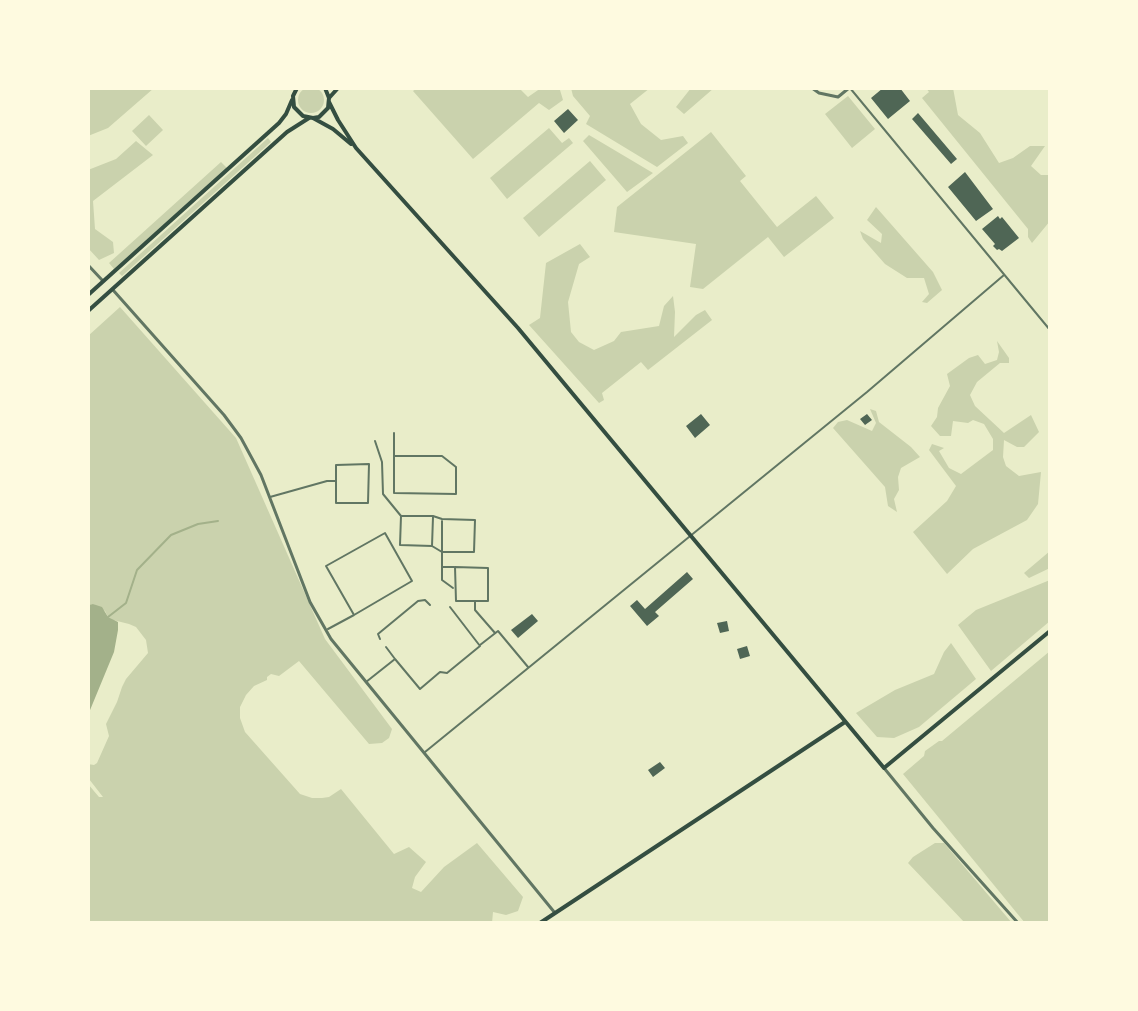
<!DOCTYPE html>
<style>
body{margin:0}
#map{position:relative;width:1138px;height:1011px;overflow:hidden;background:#e9edc9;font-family:"Work Sans",sans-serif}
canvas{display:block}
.frame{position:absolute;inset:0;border:90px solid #fefae0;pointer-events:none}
</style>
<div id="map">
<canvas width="1138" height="1011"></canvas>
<div class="frame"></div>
</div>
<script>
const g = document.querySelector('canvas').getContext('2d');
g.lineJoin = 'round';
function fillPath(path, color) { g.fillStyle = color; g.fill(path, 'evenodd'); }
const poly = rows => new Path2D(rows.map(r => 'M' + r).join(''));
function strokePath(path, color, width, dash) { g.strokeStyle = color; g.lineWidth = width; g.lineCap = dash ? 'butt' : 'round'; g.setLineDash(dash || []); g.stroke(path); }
fillPath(poly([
 '298 100a13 13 0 1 1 26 0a13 13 0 1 1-26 0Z',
 [88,88,154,88,108,128,88,136],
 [417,88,519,88,528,97,541,88,562,88,560,90,563,100,549,110,539,103,473,159,413,91],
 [571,88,650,88,630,104,641,124,661,140,683,136,688,143,657,167,586,124,590,116,573,96],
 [691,88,714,88,684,114,676,107],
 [926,88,953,88,958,115,980,133,999,163,1013,158,1030,146,1045,146,1031,166,1041,175,1050,175,1050,221,1032,243,1028,237,1028,229,922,98,929,92],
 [848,96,875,129,852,148,825,114],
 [149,115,163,130,146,146,132,131],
 [549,128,562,143,569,138,573,143,507,199,490,178],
 [711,132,746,176,740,181,777,227,816,196,834,218,784,257,768,237,703,289,690,287,696,244,614,232,617,207],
 [589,135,653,173,627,192,583,141],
 [268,138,271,142,122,276,119,273],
 [136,141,153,155,93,201,95,229,113,242,114,253,99,260,88,248,88,170,116,159],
 [590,161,606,180,539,237,523,218],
 [221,162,227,168,114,269,109,263],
 [876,207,933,272,942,290,927,303,922,302,929,294,924,278,907,278,885,264,863,239,860,231,881,243,882,234,867,220],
 [580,244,590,257,579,264,568,302,571,332,579,342,594,350,614,341,621,332,659,326,664,306,673,296,675,312,674,337,696,315,705,310,712,320,648,370,641,362,602,393,604,400,599,403,529,325,540,318,546,263],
 [120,307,236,438,325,639,392,729,389,738,382,743,369,744,299,661,279,676,271,674,267,677,267,680,254,686,246,695,240,707,240,718,245,732,300,794,312,798,322,798,329,797,341,789,394,854,409,847,426,862,415,877,412,888,421,892,444,867,477,843,523,897,518,911,506,915,493,912,492,923,88,923,88,784,99,797,103,797,89,779,88,764,94,765,97,763,109,736,106,724,117,702,122,687,126,679,148,653,146,640,136,627,129,624,113,620,108,617,105,611,93,604,88,605,88,336],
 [997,341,1009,358,1009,363,1000,363,977,382,970,395,975,406,1004,433,1031,415,1039,432,1024,447,1017,447,1004,440,1003,457,1006,466,1019,476,1041,472,1038,504,1027,520,973,549,947,574,913,532,947,501,956,486,929,450,932,444,944,448,939,451,949,468,961,474,993,450,993,439,984,424,973,420,968,423,953,421,951,436,940,436,931,426,937,417,938,408,950,386,947,374,969,358,978,355,985,364,997,360,999,352],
 [870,409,876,411,879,422,911,447,920,457,901,468,898,477,899,490,894,499,897,512,888,506,885,487,833,428,838,422,847,420,872,431,876,423],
 [1050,551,1050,568,1029,578,1024,573],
 [1050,580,1050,621,991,671,958,625,976,610],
 [951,643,976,679,919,727,894,738,877,737,856,713,895,690,934,674,944,652],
 [1050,651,1050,923,1025,923,903,774,924,756,925,751,939,741,942,741],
 [935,843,944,843,1012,923,965,923,908,863,913,857]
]), '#cad2ad');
fillPath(poly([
 [93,604,102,607,108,617,118,622,118,630,114,652,88,715,88,605]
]), '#a3b18a');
strokePath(poly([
 [108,617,126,603,137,570,171,535,198,524,218,521]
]), '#a3b18a', 2);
fillPath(poly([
 [883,88,900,88,910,101,888,119,871,98],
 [568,109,578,120,564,133,554,121],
 [918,113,957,159,951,164,912,119],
 [965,172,993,209,976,221,948,187],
 [998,216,1000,219,1002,217,1019,238,1002,251,999,249,997,250,993,246,995,244,982,229],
 [701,414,710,425,695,438,686,426],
 [867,414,872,420,865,425,860,419],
 [687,572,693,579,655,612,659,616,647,626,630,606,637,600,645,609],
 [532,614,538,621,518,638,511,630],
 [727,621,729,631,720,633,717,623],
 [747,646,750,656,740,659,737,649],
 [660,762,665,768,653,777,648,770]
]), '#4f6655');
strokePath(poly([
 [850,88,1050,330],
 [394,433,394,493,456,494,456,467,442,456,394,456],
 [375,441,382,462,383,494,401,516,400,545,432,546,442,552,474,552,475,520,442,519,433,516,401,516],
 [270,497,327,481,336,481,336,465,369,464,368,503,336,503,336,481],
 [442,521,442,580,453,588],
 [432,546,433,517],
 [442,567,454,567],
 [455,567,488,568,488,601,456,601,455,567],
 [475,602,475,610,495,633],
 [328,629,354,615,326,566,385,533,412,581,354,615],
 [380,639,378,634,418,601,425,600,430,605],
 [480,645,498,631,528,667],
 [386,647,395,659],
 [366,682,395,659,420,689,440,672,447,673,480,646,450,607],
 [425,752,867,392,1004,275]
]), '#617663', 2);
strokePath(poly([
 [812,88,819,93,838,97,849,88],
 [88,265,103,281],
 [113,290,224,415,241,438,261,475,310,602,331,639,555,913],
 [884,768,933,828,1018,923]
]), '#617663', 3);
strokePath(poly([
 [297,88,293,96,294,107,303,116,313,118,319,117,328,108,329,98,325,88],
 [329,98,338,88],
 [329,102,338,120,356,148,518,328,884,768,1050,631],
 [313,118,333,129,351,144],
 [88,295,279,123,286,114,292,100],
 [88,311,287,132,309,118],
 [540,923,845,722]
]), '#344e41', 4);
</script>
